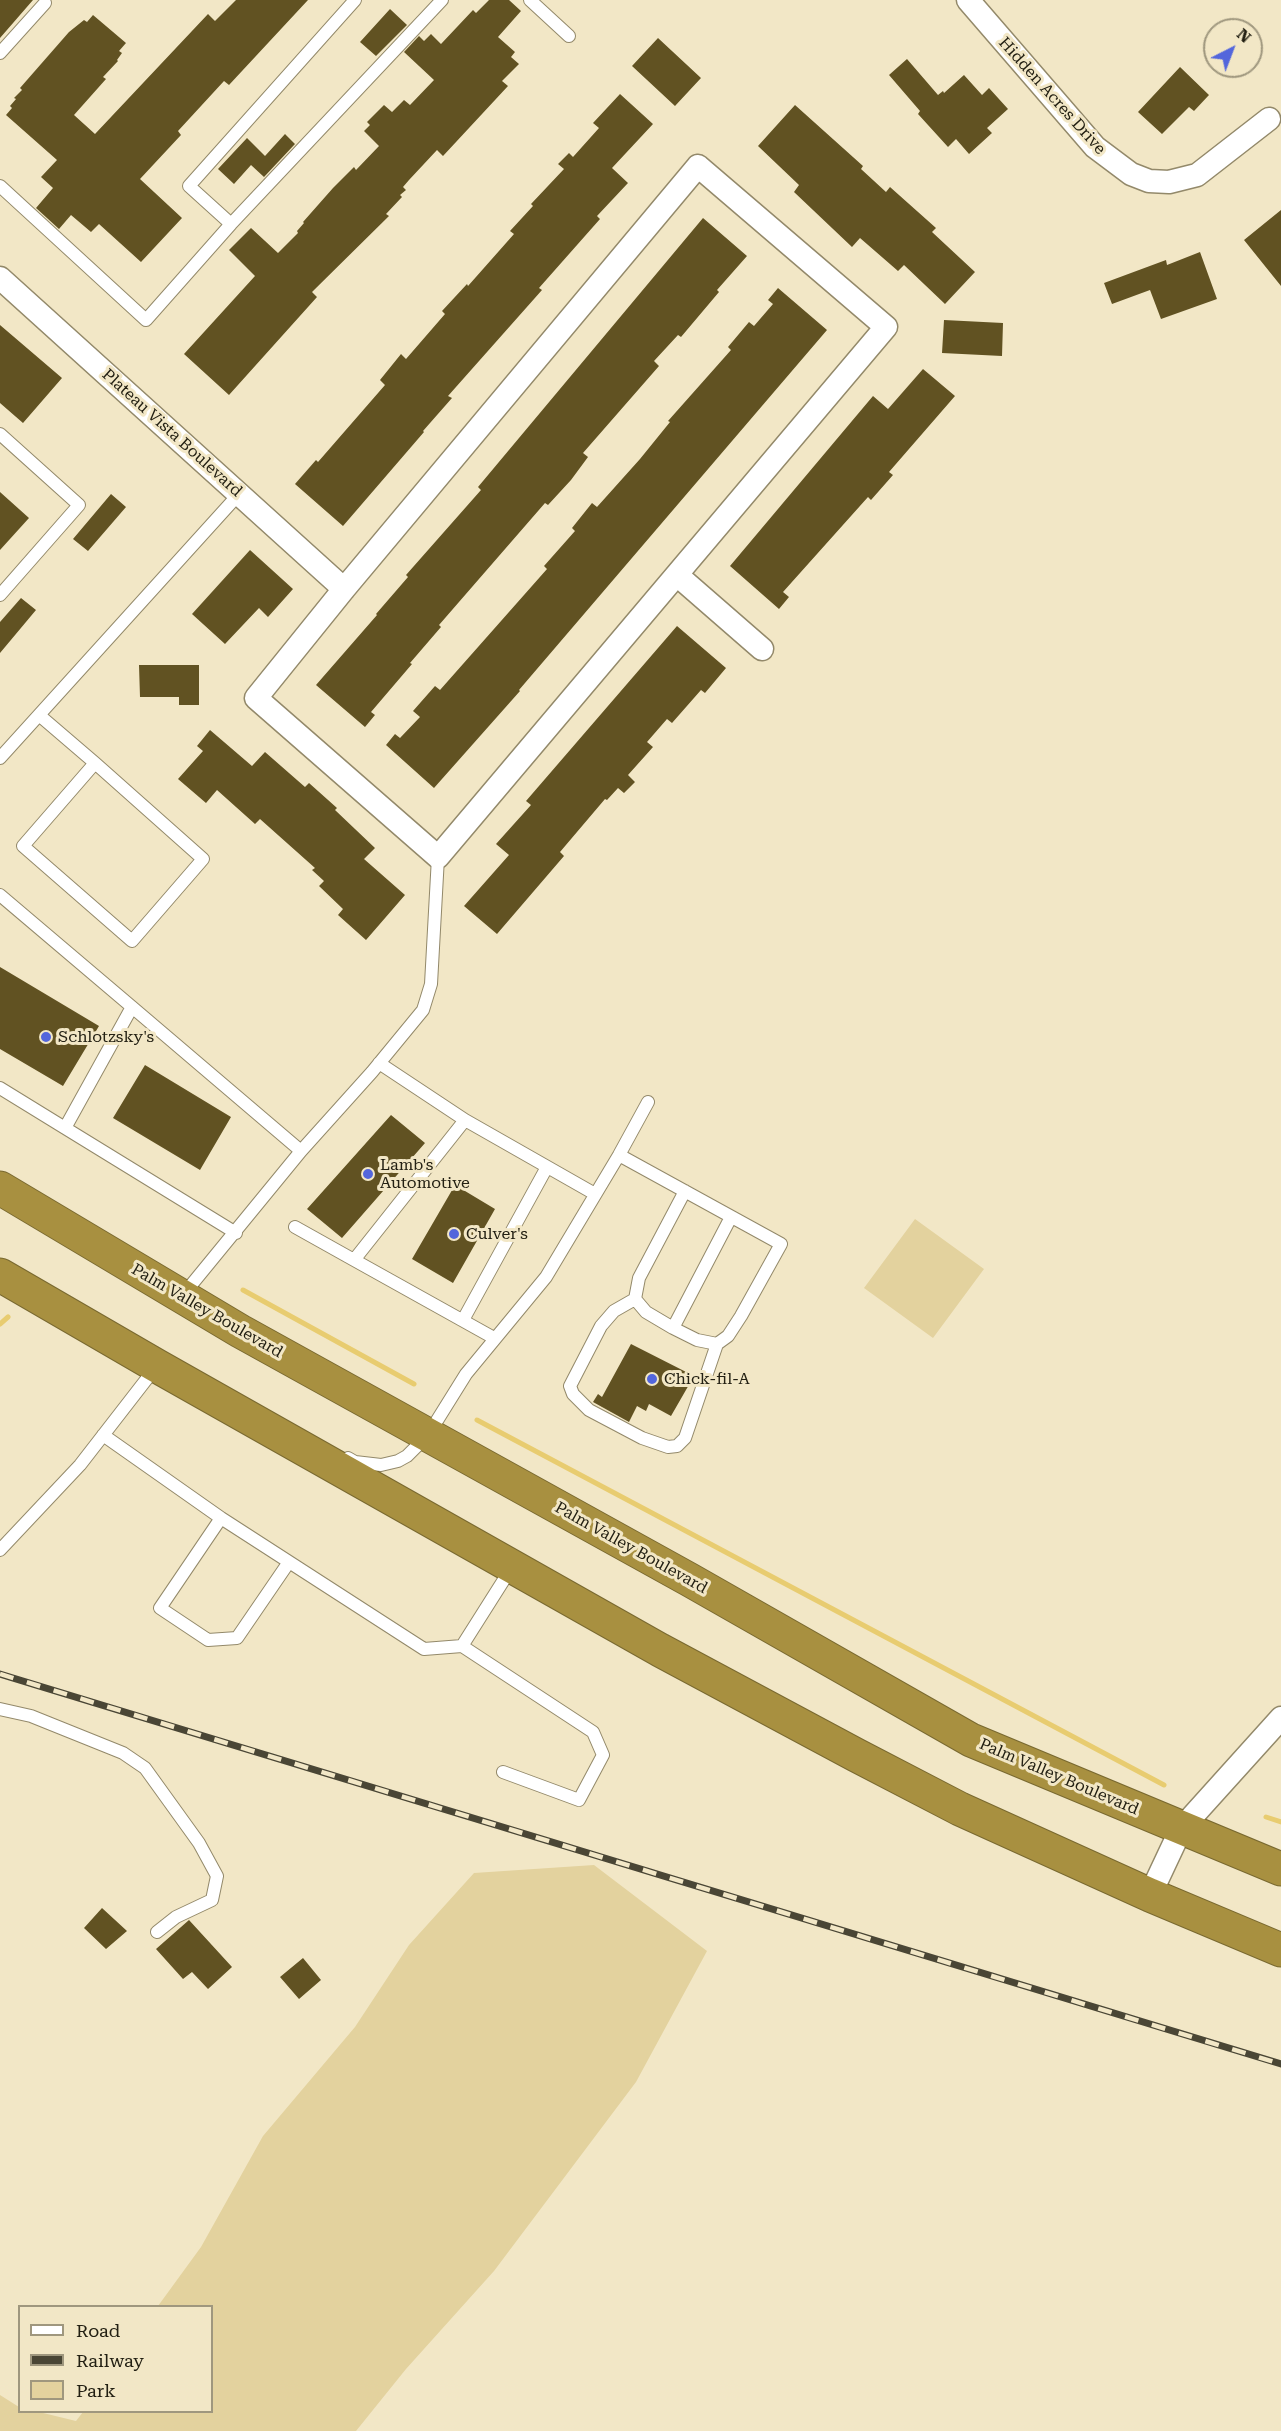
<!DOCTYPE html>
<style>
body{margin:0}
#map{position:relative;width:1281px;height:2431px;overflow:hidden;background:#f2e7c6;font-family:"Roboto Serif",serif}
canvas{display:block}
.legend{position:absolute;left:18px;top:2305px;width:195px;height:108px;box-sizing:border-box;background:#f2e7c6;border:2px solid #9f977e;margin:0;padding:8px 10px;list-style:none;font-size:18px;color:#232013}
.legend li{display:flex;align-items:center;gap:12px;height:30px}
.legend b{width:30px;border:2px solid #9f977e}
.north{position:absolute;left:1203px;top:18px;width:60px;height:60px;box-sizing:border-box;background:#f2e7c6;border:2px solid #9f977e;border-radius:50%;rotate:42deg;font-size:16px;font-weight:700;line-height:24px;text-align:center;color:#232013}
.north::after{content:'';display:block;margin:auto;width:21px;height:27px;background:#5366dc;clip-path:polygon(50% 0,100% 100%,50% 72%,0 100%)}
</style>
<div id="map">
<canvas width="1281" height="2431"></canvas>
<ul class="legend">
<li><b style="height:8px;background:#fff"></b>Road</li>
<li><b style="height:8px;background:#4a4635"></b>Railway</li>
<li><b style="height:16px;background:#e3d29e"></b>Park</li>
</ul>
<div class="north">N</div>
</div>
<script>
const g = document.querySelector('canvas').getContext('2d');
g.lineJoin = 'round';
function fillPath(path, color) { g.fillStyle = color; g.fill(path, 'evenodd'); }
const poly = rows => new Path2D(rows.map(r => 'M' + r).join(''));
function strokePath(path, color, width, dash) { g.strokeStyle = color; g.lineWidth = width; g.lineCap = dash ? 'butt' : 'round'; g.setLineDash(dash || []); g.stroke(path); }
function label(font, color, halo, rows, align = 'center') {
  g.font = font + ' "Roboto Serif",serif'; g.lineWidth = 6; g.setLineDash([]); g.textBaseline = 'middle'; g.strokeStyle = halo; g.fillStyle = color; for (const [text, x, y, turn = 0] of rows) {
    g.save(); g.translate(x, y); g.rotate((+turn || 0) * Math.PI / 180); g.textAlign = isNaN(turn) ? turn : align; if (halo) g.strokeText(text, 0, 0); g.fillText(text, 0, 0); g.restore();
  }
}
fillPath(poly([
 [915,1219,984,1269,933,1338,864,1288],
 [594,1865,707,1951,636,2082,494,2271,406,2369,356,2431,0,2431,0,2395,19,2407,20,2412,39,2412,76,2421,83,2412,212,2412,212,2306,158,2306,201,2247,263,2136,355,2027,409,1945,474,1873]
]), '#e3d29e');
strokePath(poly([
 [243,1290,414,1384],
 [0,1324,8,1317],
 [477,1420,1164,1785],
 [1266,1817,1281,1822]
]), '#e8cc70', 5);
fillPath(poly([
 [0,0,33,0,0,38],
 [236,0,308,0,229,85,224,81,178,131,181,135,140,179,182,218,141,262,99,224,91,232,71,215,59,229,36,208,53,188,41,177,57,160,6,115,12,108,10,106,16,99,14,98,22,90,20,88,69,32,84,20,87,22,93,15,126,43,119,51,122,53,117,60,118,61,103,77,106,79,74,115,95,134,208,14,215,21],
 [489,0,509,0,521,11,498,37,515,52,511,57,519,64,502,81,508,86,443,156,437,150,409,180,403,187,406,190,400,195,402,197,386,214,389,216,312,292,317,297,229,395,184,354,255,276,229,250,251,228,278,253,298,233,297,231,304,223,303,222,333,188,354,167,356,170,379,146,364,131,370,125,367,122,384,105,392,112,404,100,410,105,434,80,404,52,419,36,424,41,431,34,441,44,473,10,476,13],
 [390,9,407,25,376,56,360,42],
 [658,38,701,78,675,106,632,66],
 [907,59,938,95,943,91,944,93,964,75,982,95,989,88,1008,109,987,128,992,133,969,154,956,139,948,147,918,114,920,111,889,75],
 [1180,67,1209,95,1194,111,1189,107,1162,134,1138,112],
 [620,94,653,124,612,168,628,183,597,216,600,219,539,288,542,290,448,396,452,398,423,431,424,432,343,526,295,484,316,460,318,462,385,385,380,380,401,354,406,359,445,314,442,311,467,284,468,286,514,234,510,231,533,206,531,204,564,169,558,164,569,153,573,157,599,128,593,123],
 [795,105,863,166,861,169,886,192,890,187,936,228,932,232,975,272,945,304,904,265,898,271,860,238,852,247,794,192,799,185,758,146],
 [285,134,295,144,264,177,251,165,234,184,218,169,247,138,265,156],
 [1281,210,1281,286,1244,240],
 [703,218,747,256,717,290,719,292,681,337,678,335,654,361,659,366,583,453,588,457,571,480,548,505,545,503,439,625,441,627,410,663,412,664,371,712,375,715,365,727,316,685,377,615,376,614,408,577,406,575,481,490,478,487],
 [1200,252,1217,299,1161,319,1150,290,1112,304,1104,283,1166,260,1167,265],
 [778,288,827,330,519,690,520,691,434,788,386,745,395,734,400,738,420,717,413,711,435,686,440,690,547,569,544,566,575,531,572,528,592,503,597,507,640,459,670,422,668,421,731,350,728,347,749,322,754,326,773,304,768,300],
 [944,320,1003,323,1002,356,942,353],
 [0,325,62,378,23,423,0,403],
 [923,369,955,396,889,472,893,475,871,500,868,497,783,592,789,597,779,609,730,566,873,396,888,409],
 [0,492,29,518,0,550],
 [111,494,126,507,88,551,73,539],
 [250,550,293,589,268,617,259,608,225,644,192,614],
 [21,598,36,610,0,653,0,622],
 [677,626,726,668,705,693,701,690,672,723,667,719,647,742,653,747,628,775,635,782,624,793,618,788,607,800,605,799,560,852,564,856,497,934,464,906,509,855,496,844,531,805,526,801],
 [139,665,199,665,199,705,179,705,179,697,140,697],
 [210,730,252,766,265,752,305,787,309,783,337,808,335,810,375,848,364,859,405,895,366,940,338,915,343,909,319,886,324,881,312,870,315,868,260,819,255,824,217,790,206,803,178,779,203,751,197,746],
 [0,967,99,1026,63,1086,0,1049],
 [145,1065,231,1117,200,1170,113,1118],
 [391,1115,425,1143,342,1238,307,1209],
 [455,1185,495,1209,453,1283,412,1259],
 [631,1344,694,1376,671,1416,649,1404,646,1411,637,1406,629,1422,593,1402,598,1394,602,1397],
 [102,1908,127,1931,106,1949,84,1928],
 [189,1920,232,1967,208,1989,192,1972,183,1979,156,1949],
 [303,1958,321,1980,299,1999,280,1977]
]), '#615222');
const lane = poly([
 [530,0,569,36],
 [0,53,45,3],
 [0,186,146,320,231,224,442,0],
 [231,224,189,186,355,0],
 [0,434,79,505,0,595],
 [39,715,95,763,203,859,132,941,23,846,95,763],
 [0,758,239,494],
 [0,895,132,1007],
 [379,1063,465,1120],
 [0,1088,65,1128],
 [619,1155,781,1244,741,1316,728,1336,717,1344,697,1340,673,1328,646,1312,635,1299,639,1278,685,1191],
 [295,1227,354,1260,465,1120,595,1194],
 [236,1233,65,1128,132,1007,301,1151],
 [354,1260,494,1338],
 [183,1295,301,1151,372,1072,423,1010,431,984,438,857],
 [635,1299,614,1311,601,1326,570,1386,573,1394,589,1410,642,1438,668,1447,677,1446,685,1438,717,1344],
 [463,1320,547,1167],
 [673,1328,731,1217],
 [103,1435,221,1518,160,1608,208,1640,237,1638,289,1562],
 [348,1458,355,1462,381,1465,398,1461,407,1456,428,1435,466,1374,546,1277,619,1155,648,1102],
 [221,1518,424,1649,462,1646,593,1732,603,1755,579,1800,503,1772],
 [0,1550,80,1465,156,1367],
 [462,1646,512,1567],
 [0,1709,31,1716,123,1753,145,1768,199,1843,217,1876,212,1900,176,1917,157,1932]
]);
const street = poly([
 [968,0,1095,147,1131,174,1149,181,1169,182,1197,175,1269,119],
 [698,166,886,327,438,857,256,698,344,589,698,166],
 [0,278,344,589],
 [677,575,762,649],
 [1150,1895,1181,1829,1281,1718]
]);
const highway = poly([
 [0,1188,240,1331,690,1580,971,1740,1281,1869],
 [0,1275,157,1366,660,1650,856,1755,960,1809,1150,1895,1281,1950]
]);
strokePath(lane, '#93896a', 14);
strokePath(street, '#93896a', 25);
strokePath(highway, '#796930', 35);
strokePath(lane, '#fff', 12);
strokePath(street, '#fff', 22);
strokePath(highway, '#a89040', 33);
const rail = poly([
 [0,1674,1281,2064]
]);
strokePath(rail, '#4a4635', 7);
strokePath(rail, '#f2e7c6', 4.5, [14]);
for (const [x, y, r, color] of [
 [46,1037,6,"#5366dc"],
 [368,1174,6,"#5366dc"],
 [454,1234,6,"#5366dc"],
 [652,1379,6,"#5366dc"]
]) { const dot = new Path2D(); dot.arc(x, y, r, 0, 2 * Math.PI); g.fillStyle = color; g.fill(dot); strokePath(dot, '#f2e7c6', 2); }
label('16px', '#232013', '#f2e7c6', [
 ["Hidden Acres Drive",1052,96,48],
 ["Plateau Vista Boulevard",172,433,42],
 ["Palm Valley Boulevard",207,1311,30],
 ["Palm Valley Boulevard",631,1548,29],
 ["Palm Valley Boulevard",1059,1777,23]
]);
label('16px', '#232013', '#f2e7c6', [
 ["Schlotzsky's",58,1037],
 ["Lamb's",380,1165],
 ["Automotive",380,1183],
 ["Culver's",466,1234],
 ["Chick-fil-A",664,1379]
], 'left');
</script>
